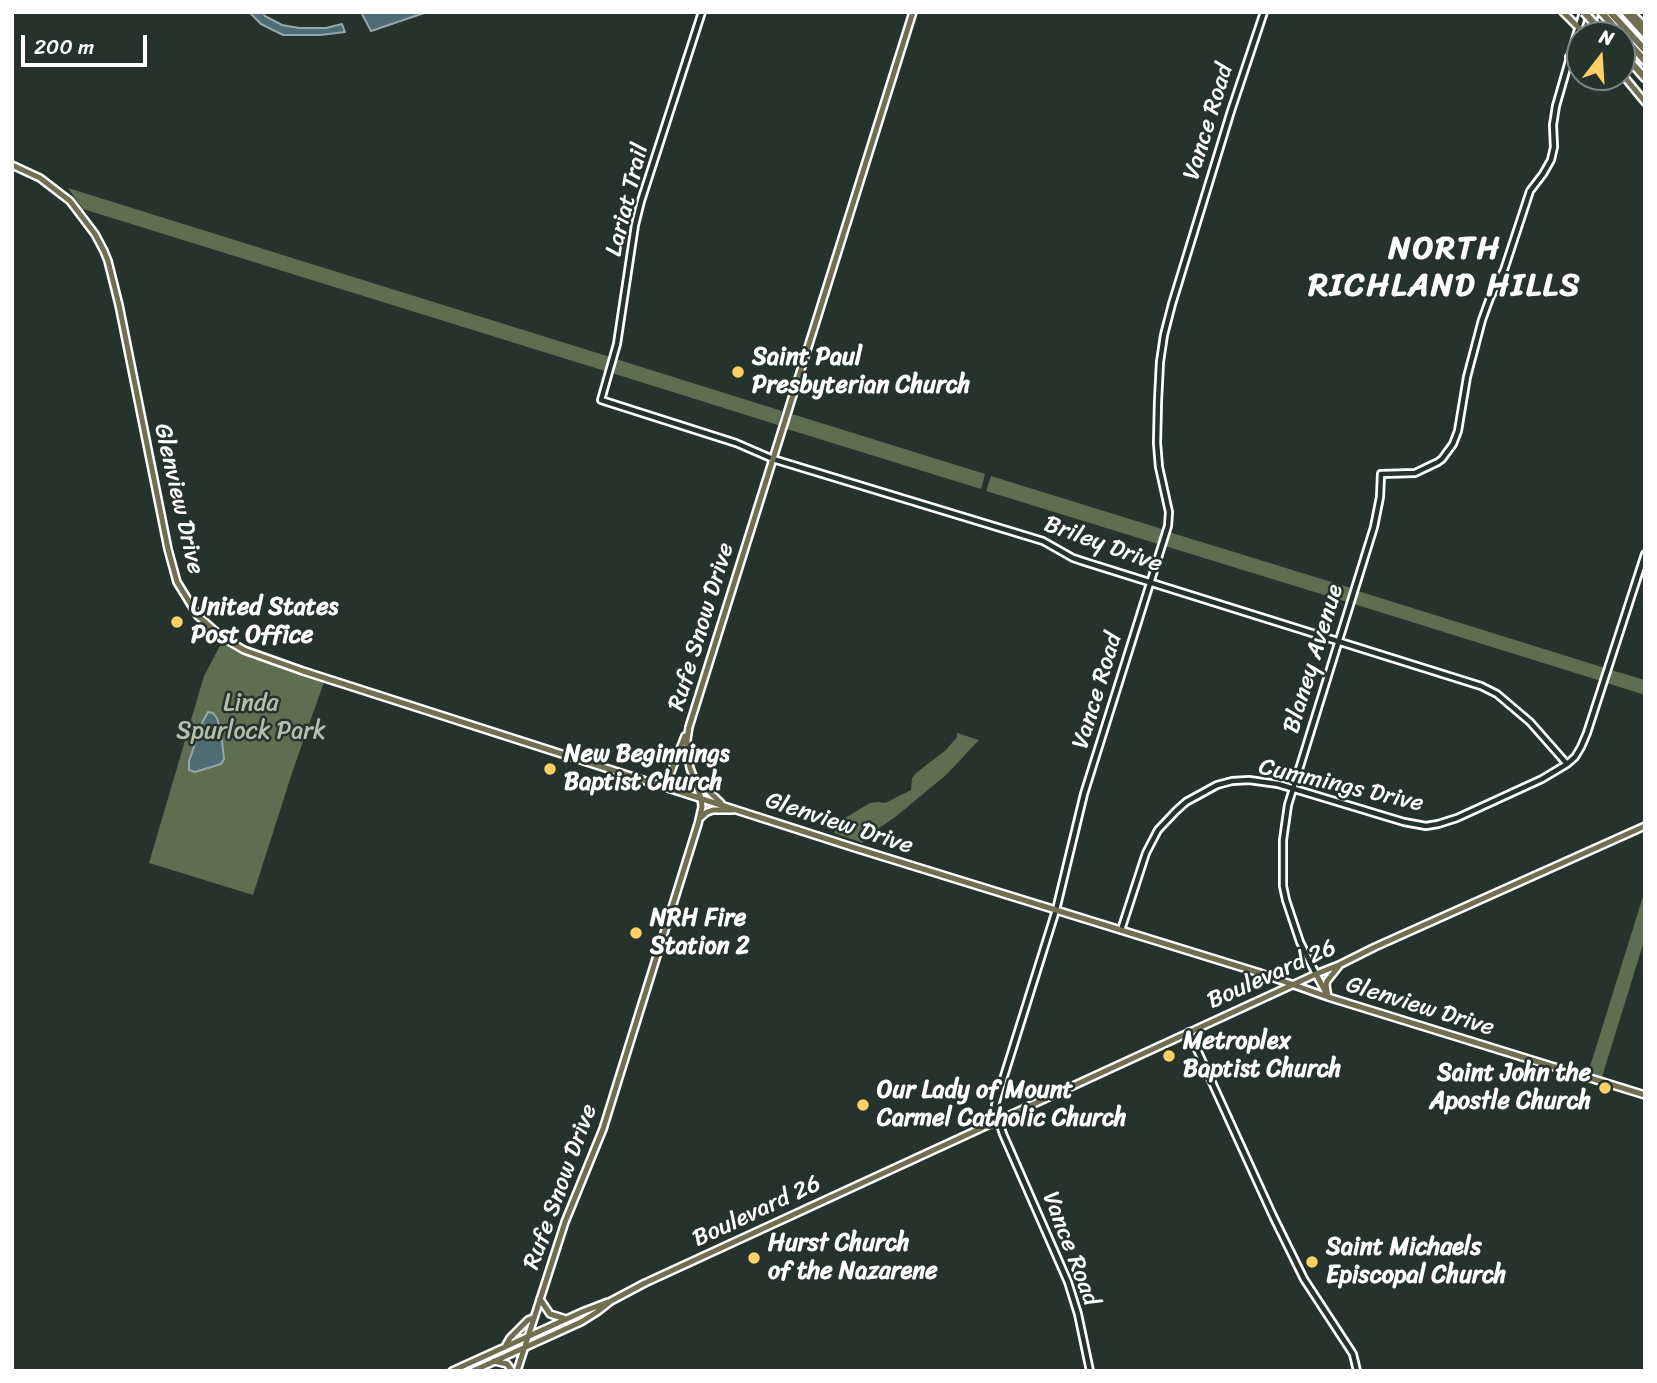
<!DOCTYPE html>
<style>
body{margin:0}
#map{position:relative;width:1657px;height:1383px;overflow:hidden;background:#26332d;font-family:Sriracha,sans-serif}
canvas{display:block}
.frame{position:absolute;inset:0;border:14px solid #fff;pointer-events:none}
.north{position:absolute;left:1566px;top:21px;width:70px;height:70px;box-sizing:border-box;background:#26332d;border:2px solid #7d8581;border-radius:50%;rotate:17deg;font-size:19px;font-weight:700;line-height:28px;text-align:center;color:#fff}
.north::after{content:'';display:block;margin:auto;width:24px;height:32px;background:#ffd166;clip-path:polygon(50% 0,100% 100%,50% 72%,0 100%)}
.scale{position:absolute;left:21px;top:35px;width:126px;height:32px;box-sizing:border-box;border:4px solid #fff;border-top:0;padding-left:9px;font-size:21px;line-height:24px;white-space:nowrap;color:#fff;-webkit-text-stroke:5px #26332d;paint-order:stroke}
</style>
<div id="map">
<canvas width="1657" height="1383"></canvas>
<div class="frame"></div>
<div class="north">N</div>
<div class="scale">200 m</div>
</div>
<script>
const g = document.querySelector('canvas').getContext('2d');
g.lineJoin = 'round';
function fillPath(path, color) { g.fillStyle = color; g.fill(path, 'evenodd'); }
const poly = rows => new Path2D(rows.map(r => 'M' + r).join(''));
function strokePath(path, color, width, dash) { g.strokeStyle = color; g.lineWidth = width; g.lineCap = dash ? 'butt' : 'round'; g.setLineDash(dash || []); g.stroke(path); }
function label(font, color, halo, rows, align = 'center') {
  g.font = font + ' Sriracha,sans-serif'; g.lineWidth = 5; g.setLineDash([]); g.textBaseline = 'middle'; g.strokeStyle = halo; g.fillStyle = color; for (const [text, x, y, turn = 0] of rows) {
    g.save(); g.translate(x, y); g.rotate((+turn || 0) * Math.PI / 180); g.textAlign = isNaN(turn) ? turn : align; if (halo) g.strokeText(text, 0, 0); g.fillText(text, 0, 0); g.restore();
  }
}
fillPath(poly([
 [68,188,610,357,605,371,83,209],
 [616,359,782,411,778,425,612,373],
 [792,414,985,474,981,489,787,429],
 [991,476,1162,529,1158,544,986,491],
 [1169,532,1351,588,1347,602,1165,546],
 [1358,591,1605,668,1601,681,1354,604],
 [222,642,245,655,324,682,293,770,253,895,149,863,204,676],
 [1611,670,1645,680,1645,695,1607,683],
 [957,733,979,740,946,775,894,818,864,838,863,843,834,833,840,821,870,803,878,802,885,803,911,790,912,778,916,773,946,750,957,737],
 [1645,890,1645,938,1602,1077,1588,1073]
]), '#5e6e50');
const water = poly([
 [249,12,262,12,265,16,282,25,299,28,326,28,342,24,345,32,320,35,283,35,261,24,249,12],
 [361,12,427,12,371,31,361,12],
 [208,712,213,713,217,718,221,732,224,759,221,764,195,772,189,770,189,761,202,723,208,712]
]);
fillPath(water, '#4f6c75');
strokePath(water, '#95a7ac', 2);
const minor = poly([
 [702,12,641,201,635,225,617,344,601,400,736,443,773,459,1043,541,1073,558,1085,562,1481,686,1497,694,1530,722,1567,764],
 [1121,930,1146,853,1158,830,1176,811,1186,802,1217,785,1232,781,1249,780,1278,784,1404,822,1426,826,1438,824,1457,818,1542,779,1567,764,1575,757,1581,747,1587,733,1645,554],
 [1316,974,1300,942,1286,900,1283,886,1283,840,1288,805,1374,527,1380,497,1381,474,1415,473,1438,462,1442,459,1453,444,1458,431,1467,377,1482,320,1490,298,1504,270,1530,191,1543,174,1551,160,1554,147,1553,125,1556,106,1583,12],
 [1189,1032,1273,1216,1304,1279,1353,1354,1357,1371],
 [1090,1371,1078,1314,1068,1282,1003,1134,995,1109,995,1105,1056,910,1084,794,1168,526,1169,512,1159,467,1157,443,1158,401,1160,362,1164,335,1172,304,1231,111,1264,12]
]);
const major = poly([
 [1563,12,1586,35],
 [1590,35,1595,12],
 [1569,57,1580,51],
 [1622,74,1645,102],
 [12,165,40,178,70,201,95,234,104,251,108,261,119,305,168,549,177,582,198,616,222,637,244,650,303,671,855,848,1260,973,1328,997,1645,1095],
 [695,778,721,803],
 [658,784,669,777,685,736],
 [700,818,707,812,713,810,733,810],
 [1316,974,1325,991],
 [1328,997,1326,985,1327,981,1339,966],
 [540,1299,550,1314,566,1319],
 [506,1345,510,1338,528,1320,533,1318],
 [494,1361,507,1364,512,1371],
 [452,1371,582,1312,608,1302],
 [473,1371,581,1322,597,1312,611,1301,645,1283,1316,974,1339,965,1375,947,1645,826],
 [517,1371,565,1222,603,1129,698,824,702,807,701,798,690,768,687,753,687,740,689,727,913,12]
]);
const highway = poly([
 [1601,12,1645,61],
 [1610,12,1645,50],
 [1625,12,1645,34],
 [1631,13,1645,27],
 [1599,29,1606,35],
 [1622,52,1645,78]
]);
strokePath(minor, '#fff', 10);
strokePath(major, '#fff', 10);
strokePath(highway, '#fff', 11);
strokePath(minor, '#26332d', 4.5);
strokePath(major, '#706f52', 5);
strokePath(highway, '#706f52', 6);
const highwayBridge = poly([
 [1584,12,1599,29]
]);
strokePath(highwayBridge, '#fff', 11, []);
strokePath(highwayBridge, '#706f52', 6);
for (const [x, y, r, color] of [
 [738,372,7,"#ffd166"],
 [177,622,7,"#ffd166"],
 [550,769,7,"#ffd166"],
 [636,933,7,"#ffd166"],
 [1169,1056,7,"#ffd166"],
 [1605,1088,7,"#ffd166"],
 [863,1105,7,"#ffd166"],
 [754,1258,7,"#ffd166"],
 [1312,1262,7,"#ffd166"]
]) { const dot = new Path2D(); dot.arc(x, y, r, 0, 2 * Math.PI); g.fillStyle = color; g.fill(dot); strokePath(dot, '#26332d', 2.5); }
label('24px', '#fff', '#26332d', [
 ["Vance Road",1209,122,-73],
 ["Lariat Trail",628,200,-76],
 ["Glenview Drive",178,499,77],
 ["Briley Drive",1103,545,20],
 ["Rufe Snow Drive",702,627,-73],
 ["Blaney Avenue",1314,659,-73],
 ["Vance Road",1098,691,-73],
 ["Cummings Drive",1341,786,13],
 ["Glenview Drive",839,824,18],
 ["Boulevard 26",1272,975,-24],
 ["Glenview Drive",1420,1007,17],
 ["Rufe Snow Drive",561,1187,-70],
 ["Boulevard 26",757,1212,-25],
 ["Vance Road",1070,1249,69]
]);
label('bold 24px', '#fff', '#26332d', [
 ["Saint Paul",752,358],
 ["Presbyterian Church",752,386],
 ["United States",191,608],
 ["Post Office",191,636],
 ["New Beginnings",564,755],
 ["Baptist Church",564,783],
 ["NRH Fire",650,919],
 ["Station 2",650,947],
 ["Metroplex",1183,1042],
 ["Baptist Church",1183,1070],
 ["Saint John the",1591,1074,"right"],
 ["Apostle Church",1591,1102,"right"],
 ["Our Lady of Mount",877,1091],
 ["Carmel Catholic Church",877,1119],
 ["Hurst Church",768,1244],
 ["of the Nazarene",768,1272],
 ["Saint Michaels",1326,1248],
 ["Episcopal Church",1326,1276]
], 'left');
label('24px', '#b7beb0', '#26332d', [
 ["Linda",251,704],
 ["Spurlock Park",251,732]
]);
g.letterSpacing = '2px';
label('bold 32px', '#fff', '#26332d', [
 ["NORTH",1445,250],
 ["RICHLAND HILLS",1445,287]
]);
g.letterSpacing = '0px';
</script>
